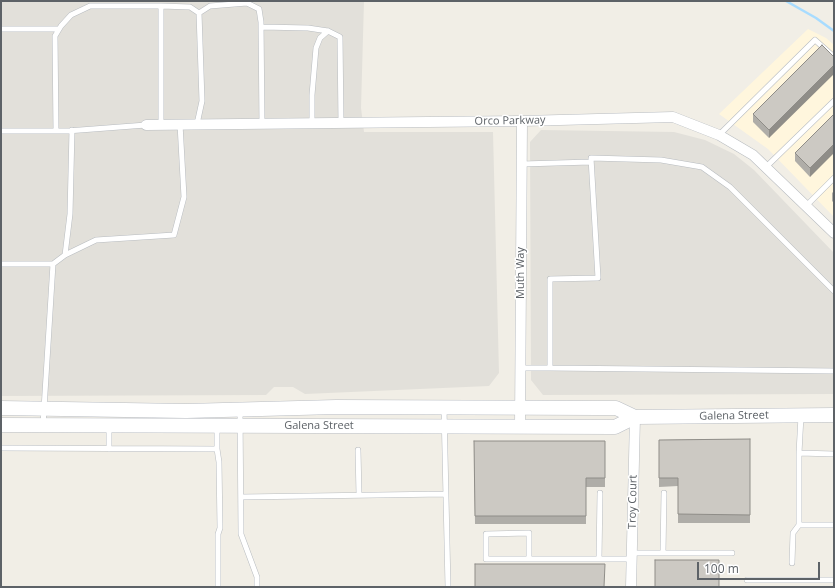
<!DOCTYPE html>
<style>
body{margin:0}
#map{position:relative;width:835px;height:588px;overflow:hidden;background:#f1eee6;font-family:"Open Sans",sans-serif}
canvas{display:block}
.frame{position:absolute;inset:0;border:2px solid #5d6267;pointer-events:none}
.scale{position:absolute;left:697px;top:562px;width:123px;height:18px;box-sizing:border-box;border:2px solid #5d6267;border-top:0;padding-left:5px;font-size:12px;line-height:14px;white-space:nowrap;color:#5d6267;-webkit-text-stroke:3px #fff;paint-order:stroke}
</style>
<div id="map">
<canvas width="835" height="588"></canvas>
<div class="frame"></div>
<div class="scale">100 m</div>
</div>
<script>
const g = document.querySelector('canvas').getContext('2d');
g.lineJoin = 'round';
function fillPath(path, color) { g.fillStyle = color; g.fill(path, 'evenodd'); }
const poly = rows => new Path2D(rows.map(r => 'M' + r).join(''));
function strokePath(path, color, width, dash) { g.strokeStyle = color; g.lineWidth = width; g.lineCap = dash ? 'butt' : 'round'; g.setLineDash(dash || []); g.stroke(path); }
function label(font, color, halo, rows, align = 'center') {
  g.font = font + ' "Open Sans",sans-serif'; g.lineWidth = 3; g.setLineDash([]); g.textBaseline = 'middle'; g.strokeStyle = halo; g.fillStyle = color; for (const [text, x, y, turn = 0] of rows) {
    g.save(); g.translate(x, y); g.rotate((+turn || 0) * Math.PI / 180); g.textAlign = isNaN(turn) ? turn : align; if (halo) g.strokeText(text, 0, 0); g.fillText(text, 0, 0); g.restore();
  }
}
fillPath(poly([
 [808,29,826,38,834,45,834,217,768,149,719,114]
]), '#fff6dd');
fillPath(poly([
 [1,1,364,1,361,108,364,132,493,132,499,373,489,386,305,394,293,387,274,387,266,395,1,396],
 [541,130,674,132,705,140,734,154,754,170,834,253,834,394,543,395,531,380,530,142]
]), '#e2e0da');
strokePath(poly([
 [786,1,816,18,834,31]
]), '#a8dcff', 2.5);
const lane = poly([
 [161,6,190,7,199,13,202,101,197,124],
 [199,13,210,6,247,3,259,9,261,22,262,124],
 [262,27,308,28,328,31,340,37,341,123],
 [1,29,59,29],
 [312,124,312,95,316,48,320,38,328,31],
 [1,131,67,131,146,125],
 [56,131,55,36,61,26,71,15,90,6,161,6,161,124],
 [719,135,815,40,834,57],
 [522,164,591,162],
 [766,167,834,101],
 [806,206,834,178],
 [65,255,96,240,174,235,184,197,180,124],
 [1,264,53,264,43,425],
 [53,264,65,255,70,214,72,130],
 [834,291,730,187,702,167,661,160,591,158,598,278,550,279,550,368,834,371],
 [521,368,550,368],
 [444,408,448,587],
 [240,410,241,534,257,577,257,587],
 [801,416,799,453,799,525,834,525],
 [109,426,109,449],
 [1,448,217,449,217,426],
 [217,449,219,462,220,528,218,534,218,587],
 [358,450,359,495],
 [799,453,834,454],
 [241,497,446,494],
 [632,553,732,553],
 [663,553,664,493],
 [529,559,529,533,486,534,486,559,632,559],
 [599,559,600,493],
 [792,563,793,533,799,525],
 [747,580,834,580]
]);
const street = poly([
 [146,125,522,121,673,117,719,135,753,155,834,233],
 [520,426,522,121],
 [631,587,635,417]
]);
const secondary = poly([
 [1,408,186,411,336,407,600,408,616,408,635,417,834,415],
 [1,425,615,427,635,417]
]);
strokePath(lane, '#b8bcc0', 6);
strokePath(street, '#b8bcc0', 11);
strokePath(secondary, '#b9bdc3', 15);
strokePath(lane, '#fff', 5);
strokePath(street, '#fff', 10);
strokePath(secondary, '#fff', 14);
fillPath(poly([
 [822,45,769,138,753,122,753,114],
 [834,114,810,177,795,161,795,153],
 [834,191,834,203,832,201,832,193],
 [750,439,750,523,678,523,678,486,659,487,659,440],
 [474,441,605,441,605,487,586,487,586,524,475,524]
]), '#afada8');
fillPath(poly([
 [834,65,834,74,769,138,769,130],
 [834,144,834,153,810,177,810,168]
]), '#8f8d88');
const building = poly([
 [822,45,834,57,834,65,769,130,753,114,822,45],
 [834,114,834,144,810,168,795,153,834,114],
 [750,439,750,515,678,514,678,478,659,478,659,440,750,439],
 [474,441,605,441,605,478,586,478,586,516,475,516,474,441],
 [655,560,719,560,719,587,655,587,655,560],
 [475,564,605,564,604,587,475,587,475,564]
]);
fillPath(building, '#ccc9c3');
strokePath(building, '#8f8d88', 1);
label('11px', '#5d6267', '#fff', [
 ["Orco Parkway",510,121,-1],
 ["Muth Way",521,273,-90],
 ["Galena Street",734,416,-1],
 ["Galena Street",319,426],
 ["Troy Court",633,502,-89]
]);
</script>
